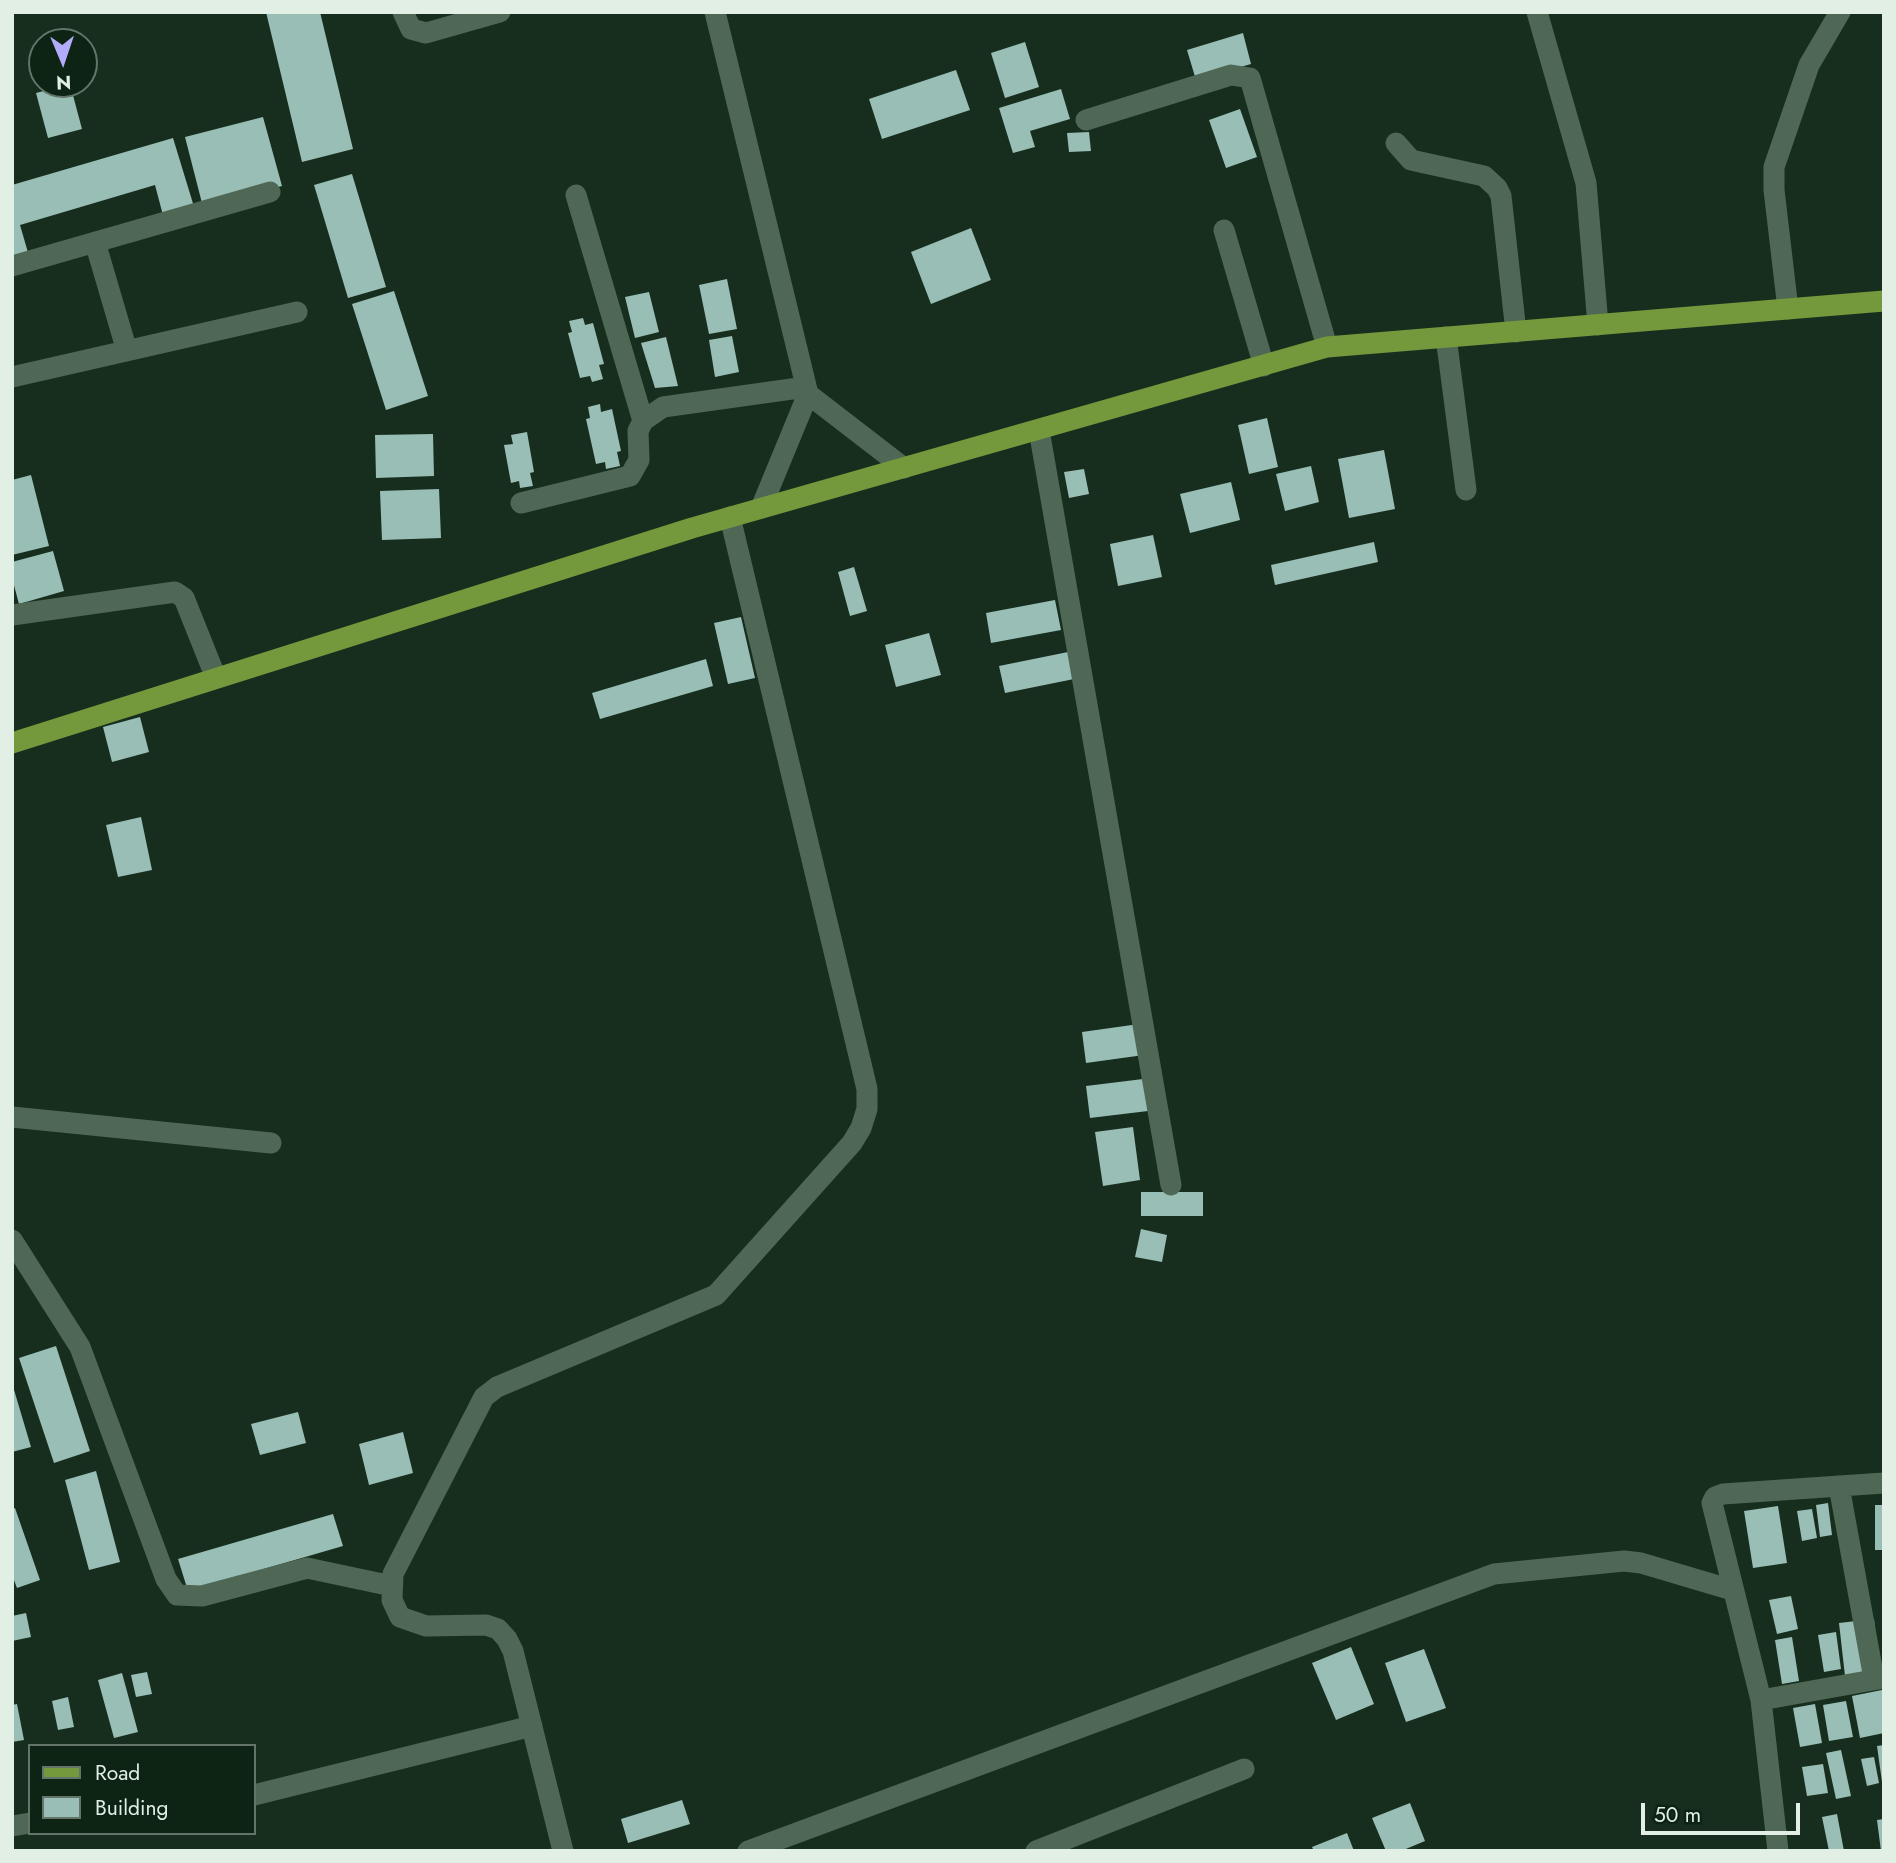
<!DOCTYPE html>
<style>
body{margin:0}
#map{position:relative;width:1896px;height:1863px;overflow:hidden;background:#172e1e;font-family:Jost,sans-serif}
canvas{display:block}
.frame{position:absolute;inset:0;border:14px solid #e1efe5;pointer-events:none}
.legend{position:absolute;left:28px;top:1744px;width:228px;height:91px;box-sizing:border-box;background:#0d2415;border:2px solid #627568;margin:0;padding:9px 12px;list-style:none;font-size:21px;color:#e1efe5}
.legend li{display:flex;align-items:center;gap:14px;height:35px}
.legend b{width:35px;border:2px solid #627568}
.north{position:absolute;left:28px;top:28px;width:70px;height:70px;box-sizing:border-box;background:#0d2415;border:2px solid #627568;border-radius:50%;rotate:178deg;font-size:19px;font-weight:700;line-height:28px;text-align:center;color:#e1efe5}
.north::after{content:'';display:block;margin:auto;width:24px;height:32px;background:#b3adf9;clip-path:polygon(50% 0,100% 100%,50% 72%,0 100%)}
.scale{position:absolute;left:1641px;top:1803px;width:159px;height:32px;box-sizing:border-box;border:4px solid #e1efe5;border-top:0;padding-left:9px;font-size:21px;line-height:24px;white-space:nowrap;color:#e1efe5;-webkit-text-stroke:5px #0d2415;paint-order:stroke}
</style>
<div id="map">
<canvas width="1896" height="1863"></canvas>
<div class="frame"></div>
<ul class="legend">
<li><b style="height:9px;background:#74993c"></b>Road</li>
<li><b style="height:19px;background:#99beb6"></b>Building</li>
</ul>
<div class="north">N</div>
<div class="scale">50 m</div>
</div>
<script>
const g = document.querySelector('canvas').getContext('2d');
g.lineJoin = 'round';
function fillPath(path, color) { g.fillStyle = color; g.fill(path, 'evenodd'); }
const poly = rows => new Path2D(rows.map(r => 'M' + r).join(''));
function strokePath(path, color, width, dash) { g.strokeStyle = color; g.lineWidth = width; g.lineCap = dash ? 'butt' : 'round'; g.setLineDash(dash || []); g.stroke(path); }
fillPath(poly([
 [266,12,320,12,353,149,302,162],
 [1243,33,1251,64,1196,80,1187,50],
 [1025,42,1039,87,1005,98,991,53],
 [956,70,970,110,882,139,869,99],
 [70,84,82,129,48,138,36,93],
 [1061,89,1070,119,1030,131,1035,147,1013,153,999,108],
 [1240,109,1257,157,1226,168,1209,120],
 [263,117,282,186,203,207,185,137],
 [1089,132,1091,151,1069,152,1067,133],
 [173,138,195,210,164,219,155,185,20,225,29,256,12,262,12,185],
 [352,174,386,287,348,298,314,185],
 [971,228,991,280,931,304,911,252],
 [727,279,737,329,709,334,699,285],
 [394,291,428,396,386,410,352,304],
 [649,292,659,332,635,338,625,297],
 [583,318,585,325,593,323,604,364,599,365,603,379,592,382,590,376,580,378,568,333,572,332,569,321],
 [732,336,739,372,715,377,709,340],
 [666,337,678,386,655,388,641,343],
 [600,404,601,412,612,409,621,451,617,452,620,466,606,469,605,462,596,464,586,419,590,418,588,407],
 [1267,418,1278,467,1249,474,1238,425],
 [527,432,534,472,530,473,533,486,520,488,519,481,511,483,504,445,513,444,511,435],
 [433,434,434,476,376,478,375,435],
 [1384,450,1395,509,1349,518,1338,459],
 [1311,466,1319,502,1285,511,1276,474],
 [1084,469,1089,494,1069,498,1064,472],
 [31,475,49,546,12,555,12,480],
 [1231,482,1240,520,1190,533,1180,494],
 [439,489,441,538,382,540,380,491],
 [1153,535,1162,577,1118,586,1110,544],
 [1374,542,1378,562,1275,585,1271,565],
 [53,551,64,591,19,604,12,578,12,562],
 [854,567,867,611,850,616,838,572],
 [1055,600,1061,630,991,643,986,613],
 [741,617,755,678,728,684,714,623],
 [929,633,941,675,896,687,885,645],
 [1068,652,1074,679,1005,693,999,666],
 [706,659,713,686,600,719,592,693],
 [140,717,149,752,112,762,103,727],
 [141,817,152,870,118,877,106,825],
 [1139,1024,1144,1055,1086,1063,1082,1032],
 [1143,1079,1148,1111,1090,1118,1086,1086],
 [1133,1127,1140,1180,1103,1186,1095,1132],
 [1141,1192,1203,1192,1203,1216,1141,1216],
 [1141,1229,1167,1235,1162,1262,1135,1257],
 [56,1346,90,1451,54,1463,19,1358],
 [12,1383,31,1447,12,1452],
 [298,1412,306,1443,260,1455,251,1424],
 [403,1432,413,1473,369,1485,359,1444],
 [96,1471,120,1562,89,1570,65,1480],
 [1828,1503,1832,1535,1820,1537,1816,1505],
 [1875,1505,1884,1505,1884,1550,1875,1550],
 [1778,1506,1787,1563,1753,1568,1744,1511],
 [15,1508,40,1580,17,1588,12,1575,12,1509],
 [1812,1509,1817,1538,1802,1541,1797,1511],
 [333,1514,343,1546,188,1591,178,1559],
 [1791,1596,1798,1629,1777,1634,1769,1600],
 [26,1613,31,1637,12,1641,12,1616],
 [1874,1619,1879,1671,1845,1676,1839,1623],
 [1836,1632,1841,1669,1824,1672,1818,1635],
 [1792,1637,1799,1681,1782,1684,1775,1640],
 [1351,1647,1374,1704,1336,1720,1312,1663],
 [1424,1649,1446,1708,1406,1722,1385,1663],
 [147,1672,152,1694,136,1697,131,1675],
 [122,1673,138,1732,114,1738,98,1680],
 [1882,1690,1884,1733,1860,1738,1852,1696],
 [68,1697,74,1727,58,1730,52,1701],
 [1846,1701,1853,1737,1829,1741,1823,1705],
 [17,1704,24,1740,12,1742,12,1705],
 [1815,1704,1822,1743,1800,1747,1793,1708],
 [1884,1745,1884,1781,1882,1782,1877,1746],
 [1841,1750,1851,1796,1836,1799,1826,1753],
 [1874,1757,1879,1783,1867,1786,1861,1759],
 [1823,1764,1828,1793,1807,1796,1802,1767],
 [682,1800,690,1824,628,1843,621,1819],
 [1410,1803,1425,1841,1401,1851,1386,1851,1372,1818],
 [1837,1814,1844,1851,1829,1851,1822,1817],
 [1884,1819,1884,1851,1881,1851,1877,1820],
 [1347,1833,1354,1851,1314,1851,1312,1847]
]), '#99beb6');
strokePath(poly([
 [403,12,411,29,426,33,500,12],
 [715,12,808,394,904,468],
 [1537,12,1586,183,1598,325],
 [1086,120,1231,75,1250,78,1327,347],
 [1396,143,1411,160,1484,176,1497,188,1501,196,1516,332],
 [576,195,643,421],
 [1224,230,1264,366],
 [95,242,127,351],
 [12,266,270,192],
 [1788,309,1774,190,1774,167,1809,65,1840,12],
 [1446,337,1466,490],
 [12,377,297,312],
 [1039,430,1171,1185],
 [521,503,630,476,639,460,638,431,643,421,663,407,806,387],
 [761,508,808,394],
 [12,615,175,592,184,598,216,678],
 [12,1117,271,1143],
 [12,1240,80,1347,166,1579,177,1595,202,1596,307,1568,392,1586],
 [1839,1486,1874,1679],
 [1761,1700,1884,1678],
 [254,1795,532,1726],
 [12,1826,30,1823],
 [563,1851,513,1651,507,1639,498,1629,486,1625,426,1626,400,1617,392,1600,393,1574,484,1397,497,1387,716,1295,852,1143,861,1128,867,1109,867,1089,730,517],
 [748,1851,1494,1574,1624,1561,1641,1563,1732,1590],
 [1036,1851,1244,1769],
 [1778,1851,1761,1700,1712,1503,1715,1497,1723,1494,1884,1483]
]), '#4f6856', 21);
strokePath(poly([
 [12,743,692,528,1327,347,1884,301]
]), '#74993c', 21);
</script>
